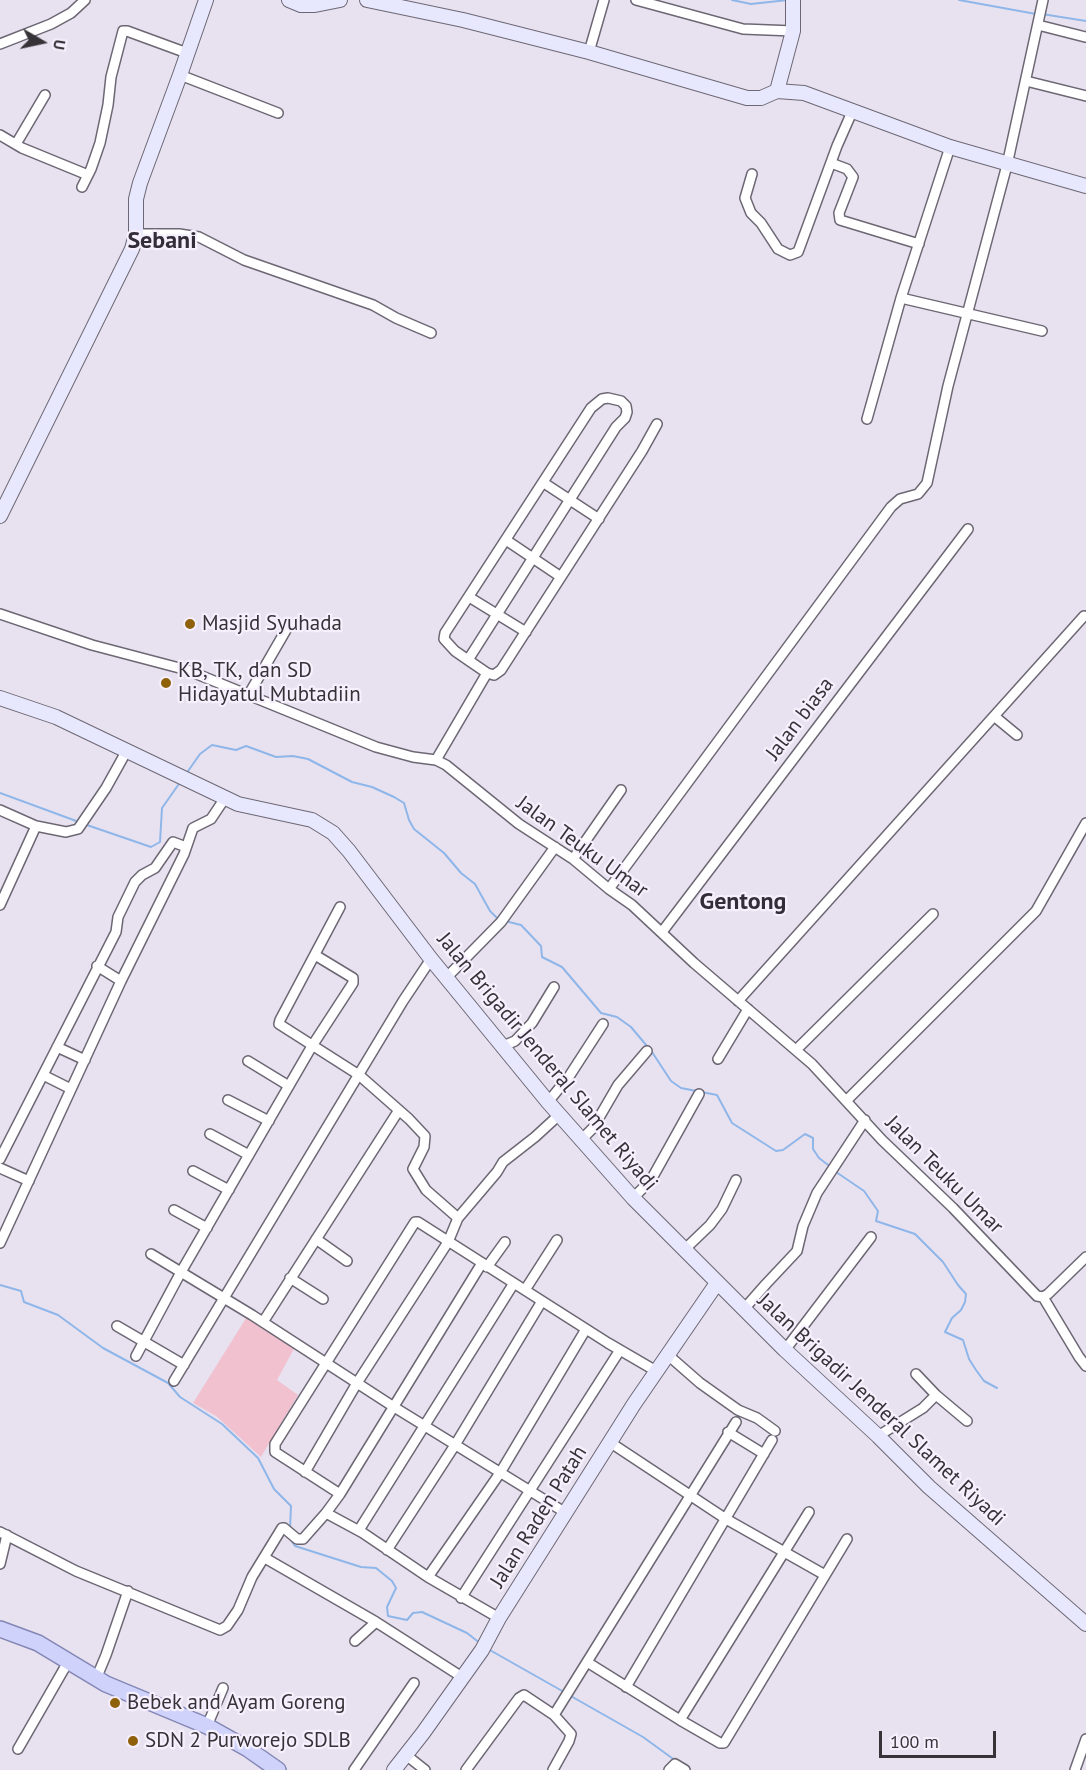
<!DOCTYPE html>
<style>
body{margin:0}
#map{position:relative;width:1086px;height:1770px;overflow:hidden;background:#e8e2f0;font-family:"PT Sans",sans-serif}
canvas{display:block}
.north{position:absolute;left:12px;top:12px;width:60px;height:60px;-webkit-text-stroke:4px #f6effd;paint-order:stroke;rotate:99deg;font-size:16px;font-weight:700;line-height:24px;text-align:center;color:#353338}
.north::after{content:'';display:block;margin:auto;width:21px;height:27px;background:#353338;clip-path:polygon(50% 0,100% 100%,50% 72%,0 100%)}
.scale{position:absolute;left:879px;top:1731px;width:117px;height:27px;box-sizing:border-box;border:3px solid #353338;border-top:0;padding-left:8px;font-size:18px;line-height:21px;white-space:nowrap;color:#353338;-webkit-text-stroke:4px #f6effd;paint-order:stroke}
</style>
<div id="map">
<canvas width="1086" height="1770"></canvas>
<div class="north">U</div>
<div class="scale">100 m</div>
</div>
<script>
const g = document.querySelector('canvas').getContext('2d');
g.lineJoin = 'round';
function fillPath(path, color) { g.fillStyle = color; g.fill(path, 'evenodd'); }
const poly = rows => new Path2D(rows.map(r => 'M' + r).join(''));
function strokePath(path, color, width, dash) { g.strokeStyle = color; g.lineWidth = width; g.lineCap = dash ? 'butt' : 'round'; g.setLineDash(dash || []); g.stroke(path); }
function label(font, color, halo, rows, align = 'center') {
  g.font = font + ' "PT Sans",sans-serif'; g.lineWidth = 4.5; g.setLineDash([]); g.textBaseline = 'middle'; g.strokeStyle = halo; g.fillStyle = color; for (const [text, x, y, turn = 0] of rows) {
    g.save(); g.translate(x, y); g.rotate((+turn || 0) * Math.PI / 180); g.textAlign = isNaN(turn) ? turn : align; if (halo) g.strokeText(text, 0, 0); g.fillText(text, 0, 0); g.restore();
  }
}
fillPath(poly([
 [248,1315,295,1347,277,1380,298,1395,261,1457,216,1416,193,1403]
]), '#f1c1cf');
strokePath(poly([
 [732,0,751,4,788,0],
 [959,0,1036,14],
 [1042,14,1086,21],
 [186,774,200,754,212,745,236,750,246,746,276,757,293,756,308,759,352,782,372,787,394,797,404,803,409,820,414,829,444,853,461,873,475,884,490,911,499,920],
 [0,793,79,822],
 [84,824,151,847,160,842,162,808,181,781],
 [509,922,521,925,541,946,542,957,562,967,601,1013,617,1017,631,1027,652,1052,671,1081,681,1088,717,1095,732,1123,776,1151,783,1150,805,1134,813,1138,813,1149,819,1158,832,1168],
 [836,1172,864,1191,878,1211,876,1221,915,1234,943,1262,958,1285,966,1294,965,1302,961,1310,952,1318,945,1332,963,1340,969,1359,976,1370,984,1381,997,1388],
 [0,1285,21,1291,24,1302,58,1315,103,1348,168,1383,180,1397,222,1424,258,1458,274,1489,291,1506,290,1529],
 [289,1537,295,1546,361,1567,376,1568,392,1581,396,1588,387,1607,388,1616,407,1620,413,1613,422,1612,467,1633,481,1644],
 [488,1649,564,1692],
 [569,1695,643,1737,676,1761]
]), '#8fb6e9', 2);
const street = poly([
 [636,0,743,29,793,31],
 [1038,25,1085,37],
 [0,44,51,24,71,13,85,0],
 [589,52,604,0],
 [180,75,278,113],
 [1026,81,1086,96],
 [0,135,22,148,88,175],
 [16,144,45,95],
 [831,163,847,169,853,177,839,213,840,220,919,244],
 [752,174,745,198,751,213,761,223,778,249,790,255,798,252,837,146,852,112],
 [82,187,91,169,100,143,108,105,111,77,123,31,127,31,187,53],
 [136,234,179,234,199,237,244,260,373,305,396,318,431,333],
 [901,298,1042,331],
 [867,419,901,298,950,147],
 [544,483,599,519],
 [506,540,561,577],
 [469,597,526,632],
 [0,614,92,645,187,670,376,747,413,757,436,760,446,765,519,824,573,859,609,889,632,905,694,963,812,1064,882,1140,953,1208,1037,1296,1043,1297,1048,1294,1086,1257],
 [468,660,616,427,625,418,627,412,626,406,621,401,608,398,602,399,591,408,445,633,444,639,455,651,468,660,487,673,494,675,501,670,642,451,657,424],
 [249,694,286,630],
 [994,716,1017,735],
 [436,760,487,673],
 [0,810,36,826],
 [573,859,621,790],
 [609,889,891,507,900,499,918,494,927,483,948,386,1007,165,1043,0],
 [0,905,36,826,66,832,78,829,106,788,126,752],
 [662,932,968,529],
 [97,966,121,981],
 [447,977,501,922,555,847],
 [738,1001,1084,616],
 [503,1046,515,1041,532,1023,554,987],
 [57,1047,85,1060],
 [796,1050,933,914],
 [718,1059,748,1009],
 [248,1061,289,1086],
 [43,1075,71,1089],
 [228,1100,269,1121],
 [846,1101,1036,911,1086,823],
 [548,1102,570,1075,603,1024],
 [210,1134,249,1155],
 [580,1141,593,1128,618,1085,647,1051],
 [0,1159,116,932,118,917,135,882,142,875,155,868,173,842,186,847],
 [0,1168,29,1181],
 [193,1171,229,1190],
 [633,1198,651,1180,699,1094],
 [174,1210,207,1228],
 [458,1218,497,1172,503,1162,535,1137,559,1115],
 [316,1239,347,1261],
 [0,1243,121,981,184,854,193,828,211,819,225,798],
 [684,1250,710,1225,722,1209,736,1180],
 [151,1254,252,1315,394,1407,566,1513],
 [482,1263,340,1494,275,1452,275,1444,415,1222,418,1222,608,1343,656,1371],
 [487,1267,505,1242],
 [290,1278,323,1299],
 [525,1290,557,1240],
 [1043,1297,1079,1357,1086,1366],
 [744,1309,766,1284,797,1251,803,1226,817,1193,865,1120],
 [263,1322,399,1110],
 [117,1326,184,1365],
 [785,1350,871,1237],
 [668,1355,700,1383,738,1410,757,1418,775,1431],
 [136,1356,181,1272,312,1046,353,983,353,978,315,955],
 [916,1374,936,1395,967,1421],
 [174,1381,403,1001,431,959],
 [728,1432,764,1454],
 [878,1436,923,1408,936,1395],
 [611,1443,726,1519,825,1575],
 [305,1472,357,1383,448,1242,458,1218,426,1190,413,1169,424,1147,425,1136,409,1119,359,1075,279,1024,280,1020,340,907],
 [340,1494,326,1513,363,1533,428,1577,499,1618],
 [359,1530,514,1283],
 [0,1532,76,1571,220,1630,227,1626,238,1610,252,1577,282,1528,284,1528,297,1539,303,1539,326,1513],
 [387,1550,455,1445,542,1301],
 [265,1558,376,1622,462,1677],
 [0,1564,7,1535],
 [428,1577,500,1473,586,1329],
 [461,1598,620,1350],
 [355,1641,376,1622],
 [587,1662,680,1720,720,1743,724,1743,847,1539],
 [96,1679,106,1655,128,1591],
 [626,1687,772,1440],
 [554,1715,736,1422],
 [680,1720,809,1512],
 [207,1726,223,1688],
 [18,1749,68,1662],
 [406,1755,425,1770],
 [354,1770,414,1683],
 [466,1770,519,1698,524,1695,554,1715,571,1734,569,1741,553,1770],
 [669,1770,675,1764,685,1770],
 [1075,1770,1086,1739]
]);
const secondary = poly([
 [289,0,301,5,315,5,340,0],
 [367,0,463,20,589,52,747,98,761,98,777,91,804,93,950,147,1086,186],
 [777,91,793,31,793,0],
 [0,516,132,249,136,234,136,199,140,183,180,75,206,0],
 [0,698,56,717,238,804,312,820,333,833,349,851,431,959,548,1102,633,1198,785,1350,878,1436,929,1487,1086,1624],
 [394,1770,423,1733,482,1650,499,1618,634,1404,717,1283]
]);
const primary = poly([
 [0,1629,38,1643,106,1684,207,1726,248,1749,278,1770]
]);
strokePath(street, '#6d6774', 12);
strokePath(secondary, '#6d6774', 16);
strokePath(primary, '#8487b5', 18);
strokePath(street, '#fff', 9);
strokePath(secondary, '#e7e8fd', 14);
strokePath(primary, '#cfd2fb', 15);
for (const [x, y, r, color] of [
 [190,624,6,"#8f610a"],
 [166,683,6,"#8f610a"],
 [115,1703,6,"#8f610a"],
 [133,1741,6,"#8f610a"]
]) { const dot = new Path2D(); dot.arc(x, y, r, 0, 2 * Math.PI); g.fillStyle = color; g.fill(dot); strokePath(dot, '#f6effd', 2); }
label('21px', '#353338', '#f6effd', [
 ["Masjid Syuhada",202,624],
 ["KB, TK, dan SD",178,671],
 ["Hidayatul Mubtadiin",178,695],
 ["Bebek and Ayam Goreng",127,1703],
 ["SDN 2 Purworejo SDLB",145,1741]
], 'left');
label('21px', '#353338', '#f6effd', [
 ["Jalan biasa",800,719,-53],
 ["Jalan Teuku Umar",582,847,36],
 ["Jalan Brigadir Jenderal Slamet Riyadi",547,1062,50],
 ["Jalan Teuku Umar",944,1175,45],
 ["Jalan Brigadir Jenderal Slamet Riyadi",881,1410,43],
 ["Jalan Raden Patah",539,1517,-58]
]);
label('bold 24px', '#322d38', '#f6effd', [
 ["Sebani",162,241],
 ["Gentong",743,902]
]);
</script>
